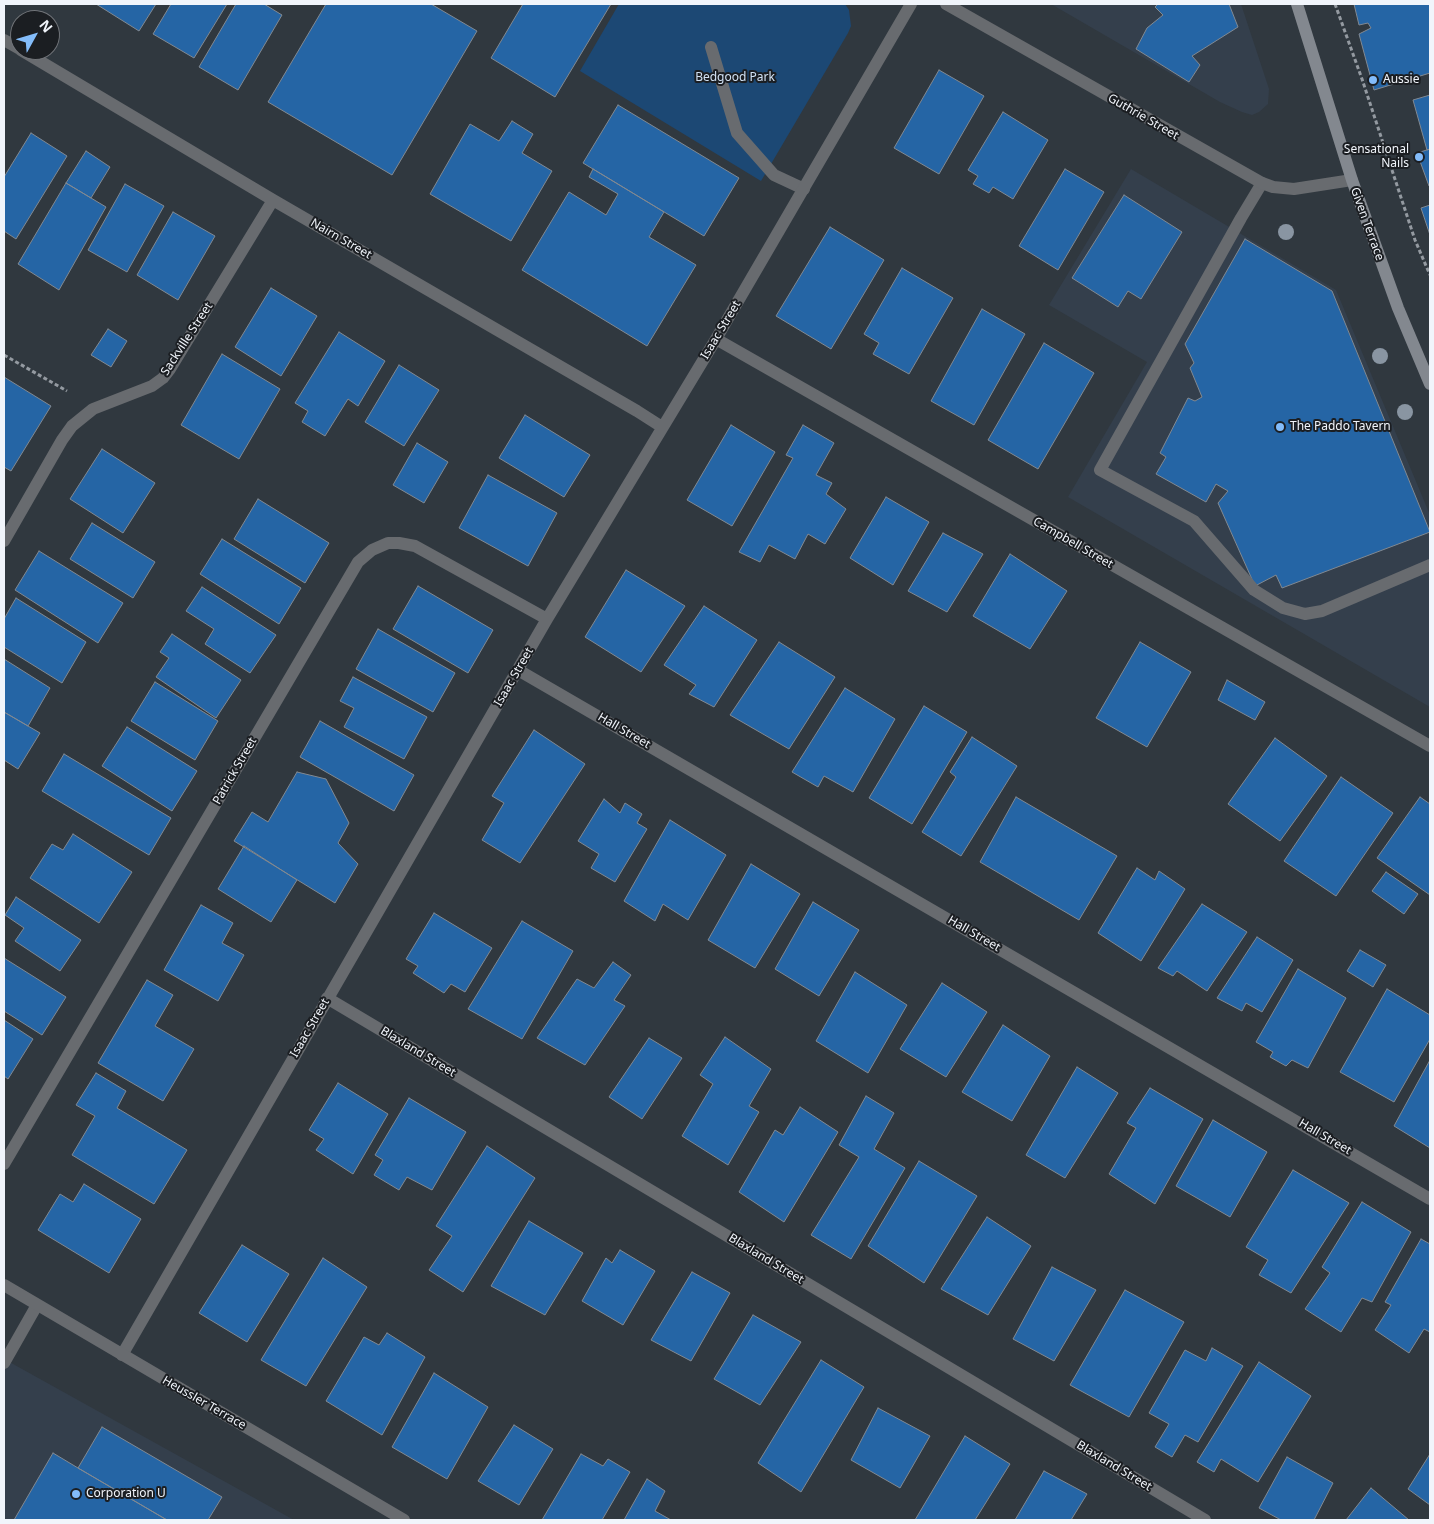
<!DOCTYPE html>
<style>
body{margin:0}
#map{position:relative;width:1434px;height:1524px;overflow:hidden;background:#30383f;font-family:"Noto Sans",sans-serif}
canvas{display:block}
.frame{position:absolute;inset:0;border:5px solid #f1f5fb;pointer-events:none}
.north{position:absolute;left:10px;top:10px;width:50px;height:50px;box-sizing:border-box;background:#1b1e22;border:1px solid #717479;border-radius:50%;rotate:51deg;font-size:14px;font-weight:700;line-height:20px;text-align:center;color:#f1f5fb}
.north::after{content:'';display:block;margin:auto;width:18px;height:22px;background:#83bcfa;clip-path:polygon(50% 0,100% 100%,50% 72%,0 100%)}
</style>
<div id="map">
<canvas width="1434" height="1524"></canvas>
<div class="frame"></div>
<div class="north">N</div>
</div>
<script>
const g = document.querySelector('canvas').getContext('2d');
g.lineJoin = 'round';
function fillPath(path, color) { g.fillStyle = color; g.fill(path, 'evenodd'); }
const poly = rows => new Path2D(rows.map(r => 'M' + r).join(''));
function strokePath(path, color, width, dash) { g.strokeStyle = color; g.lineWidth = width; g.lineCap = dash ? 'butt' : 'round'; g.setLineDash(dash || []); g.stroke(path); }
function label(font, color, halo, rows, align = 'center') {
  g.font = font + ' "Noto Sans",sans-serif'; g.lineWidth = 4; g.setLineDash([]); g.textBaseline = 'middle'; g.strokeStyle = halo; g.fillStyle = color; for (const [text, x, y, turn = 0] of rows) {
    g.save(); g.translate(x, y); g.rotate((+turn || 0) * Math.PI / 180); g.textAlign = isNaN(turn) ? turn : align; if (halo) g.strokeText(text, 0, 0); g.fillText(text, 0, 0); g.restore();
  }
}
fillPath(poly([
 [1051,4,1241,4,1269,89,1268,104,1259,112,1252,115,1242,112,1220,102],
 [1131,169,1336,290,1430,515,1430,707,1068,497,1147,362,1049,305],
 [4,1359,294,1520,4,1520]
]), '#343f4c');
fillPath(poly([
 [619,4,845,4,849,10,851,26,848,33,761,181,580,71]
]), '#1c4874');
const building = poly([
 [96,4,156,4,139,31,96,4],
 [171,4,227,4,194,58,153,34,171,4],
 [236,4,264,4,282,15,238,90,199,67,236,4],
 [326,4,431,4,477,31,392,175,268,102,326,4],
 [523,4,611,4,555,97,491,58,523,4],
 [1158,4,1229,4,1238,27,1192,56,1200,65,1189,82,1136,49,1147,28,1163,15,1155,7,1158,4],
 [1354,4,1430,4,1430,73,1374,90,1359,34,1371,28,1368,23,1359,25,1354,4],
 [939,70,984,96,939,174,894,148,939,70],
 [1430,95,1430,149,1427,150,1413,100,1430,95],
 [618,105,739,178,704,236,583,163,618,105],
 [1003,112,1048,140,1013,199,993,187,989,193,973,184,978,176,968,170,1003,112],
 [512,121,533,134,522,153,552,171,511,241,430,194,470,124,499,141,512,121],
 [31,133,67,156,16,239,4,231,4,177,31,133],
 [1430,149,1430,186,1429,186,1417,153,1430,149],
 [86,151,110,167,91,198,66,183,86,151],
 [593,169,664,212,649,237,696,265,647,346,522,270,569,192,606,215,618,194,589,177,593,169],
 [1065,169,1104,192,1058,270,1019,246,1065,169],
 [66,183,106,207,59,290,18,264,66,183],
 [125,184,164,206,127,272,88,250,125,184],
 [1124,195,1182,232,1141,299,1128,291,1118,307,1072,278,1124,195],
 [1430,205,1430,235,1421,208,1430,205],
 [173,212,215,236,178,300,137,275,173,212],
 [830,227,884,260,831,349,776,316,830,227],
 [1245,239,1332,291,1430,532,1282,588,1276,575,1255,586,1218,503,1228,491,1216,484,1206,502,1156,474,1166,457,1160,453,1188,398,1195,401,1202,397,1190,368,1194,363,1185,344,1245,239],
 [902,268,953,298,909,374,873,354,879,343,864,334,902,268],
 [271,288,317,316,281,376,235,347,271,288],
 [982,309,1025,334,974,425,931,401,982,309],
 [108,329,127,341,111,367,91,355,108,329],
 [339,332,385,361,358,406,348,399,325,436,302,422,308,411,295,403,339,332],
 [1044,343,1094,373,1038,469,988,440,1044,343],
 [222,354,280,389,239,459,181,425,222,354],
 [399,365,439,390,404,446,365,422,399,365],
 [4,377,51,406,11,471,4,467,4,377],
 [525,415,590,455,564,497,499,458,525,415],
 [731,425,775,452,732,526,687,500,731,425],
 [803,425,834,443,816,475,832,483,826,494,846,509,825,544,808,534,795,559,769,545,760,562,739,552,793,458,786,455,803,425],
 [417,443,448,462,424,503,393,485,417,443],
 [102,449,155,483,123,533,70,499,102,449],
 [488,475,557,513,528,566,459,528,488,475],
 [886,497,929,522,893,585,850,558,886,497],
 [258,499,329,543,305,583,234,539,258,499],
 [92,523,155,562,133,598,70,559,92,523],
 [943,533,983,554,947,612,908,591,943,533],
 [222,539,301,588,279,624,200,574,222,539],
 [39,551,123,603,98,643,15,590,39,551],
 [1010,554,1067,591,1030,649,973,616,1010,554],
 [626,570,685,606,641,672,585,637,626,570],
 [418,586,493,630,468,673,393,629,418,586],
 [202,587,276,635,250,673,205,644,214,629,186,611,202,587],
 [16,598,86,642,62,683,4,647,4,619,16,598],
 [704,606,757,640,714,707,689,694,696,685,664,665,704,606],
 [378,629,455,673,433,712,356,669,378,629],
 [172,634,241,680,216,718,156,677,169,658,160,652,172,634],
 [779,642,835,677,789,749,730,715,779,642],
 [1140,642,1191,672,1147,747,1096,718,1140,642],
 [4,659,50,688,28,726,4,712,4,659],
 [353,677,427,717,404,759,344,727,354,708,340,701,353,677],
 [1227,680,1265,702,1255,720,1218,700,1227,680],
 [155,682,218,721,195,760,131,721,155,682],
 [845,688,895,719,853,792,824,776,818,787,792,772,845,688],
 [924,706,967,732,912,824,869,798,924,706],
 [4,712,40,733,18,769,4,760,4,712],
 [320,721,414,775,394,811,300,757,320,721],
 [127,727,197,771,172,811,102,766,127,727],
 [534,730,585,764,520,863,482,840,504,803,492,796,534,730],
 [972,737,1017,766,961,856,922,832,956,777,950,772,972,737],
 [1275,738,1327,776,1280,841,1228,804,1275,738],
 [64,754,171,818,149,855,42,791,64,754],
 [297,772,326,779,349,823,338,843,358,864,335,903,234,841,252,812,268,822,297,772],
 [1341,777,1393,813,1336,896,1284,861,1341,777],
 [1016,797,1117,856,1079,920,980,862,1016,797],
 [1420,797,1430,804,1430,895,1377,858,1420,797],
 [604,799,620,813,625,803,642,814,637,823,647,829,615,882,591,868,599,854,578,841,604,799],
 [670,820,726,855,688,920,663,904,655,921,624,901,670,820],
 [73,834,132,872,99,923,30,878,52,844,63,850,73,834],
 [244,846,297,880,271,922,218,889,244,846],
 [751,864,800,894,755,968,708,940,751,864],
 [1137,868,1155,880,1159,871,1185,889,1141,961,1098,933,1137,868],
 [1386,872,1418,894,1404,914,1372,891,1386,872],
 [16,897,81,940,60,971,15,941,24,928,5,915,16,897],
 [813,902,859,930,819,996,775,969,813,902],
 [1202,904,1247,932,1207,991,1177,971,1173,976,1158,968,1202,904],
 [201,905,233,923,222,943,244,955,218,1001,164,970,201,905],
 [434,913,492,948,465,992,451,984,444,993,413,973,418,966,406,959,434,913],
 [522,921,573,951,522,1039,468,1009,522,921],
 [1257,937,1293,960,1262,1012,1246,1003,1242,1011,1217,998,1257,937],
 [1360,950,1386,965,1373,987,1347,971,1360,950],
 [4,958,66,997,42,1035,4,1011,4,958],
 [613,962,631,975,614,1000,625,1006,585,1065,537,1038,577,979,594,988,613,962],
 [1298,969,1346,998,1308,1068,1292,1060,1286,1066,1270,1057,1273,1052,1256,1042,1298,969],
 [855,972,907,1005,868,1073,816,1041,855,972],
 [147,980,173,995,155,1026,194,1049,163,1101,98,1063,147,980],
 [942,983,987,1012,946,1077,900,1049,942,983],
 [1387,989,1430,1015,1430,1039,1394,1102,1340,1072,1387,989],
 [4,1020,33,1039,8,1079,4,1076,4,1020],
 [1003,1025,1050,1056,1012,1121,962,1092,1003,1025],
 [725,1037,771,1069,749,1106,759,1112,728,1165,682,1136,713,1084,700,1075,725,1037],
 [649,1038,682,1058,642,1119,609,1097,649,1038],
 [1430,1060,1430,1148,1394,1126,1430,1060],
 [1077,1067,1118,1093,1065,1178,1026,1155,1077,1067],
 [96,1073,126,1091,117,1108,187,1150,154,1204,72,1155,95,1116,76,1105,96,1073],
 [338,1083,388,1114,353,1174,316,1150,324,1139,309,1130,338,1083],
 [1150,1088,1203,1119,1155,1204,1109,1174,1136,1128,1127,1123,1150,1088],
 [866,1096,894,1113,874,1149,905,1168,851,1259,811,1235,859,1157,839,1145,866,1096],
 [409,1098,466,1132,432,1190,407,1177,399,1190,374,1175,383,1160,375,1155,409,1098],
 [800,1107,838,1132,784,1222,739,1192,775,1130,783,1135,800,1107],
 [1213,1120,1267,1152,1230,1217,1176,1186,1213,1120],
 [487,1146,535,1178,463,1292,429,1270,452,1236,436,1226,487,1146],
 [919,1161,977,1196,924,1283,868,1246,919,1161],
 [1293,1170,1349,1203,1291,1293,1259,1275,1268,1260,1246,1247,1293,1170],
 [84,1184,141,1219,109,1273,38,1230,60,1194,73,1202,84,1184],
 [1362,1202,1411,1232,1372,1302,1362,1298,1341,1332,1305,1309,1330,1273,1322,1267,1362,1202],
 [987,1217,1031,1246,988,1315,941,1289,987,1217],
 [529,1221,583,1253,545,1315,491,1286,529,1221],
 [1421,1239,1430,1244,1430,1332,1424,1329,1409,1353,1375,1330,1391,1305,1385,1302,1421,1239],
 [242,1245,289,1274,247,1342,199,1313,242,1245],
 [620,1250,655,1271,623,1325,582,1301,606,1258,612,1263,620,1250],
 [323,1258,367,1287,306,1386,261,1360,323,1258],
 [1052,1267,1096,1290,1054,1361,1013,1339,1052,1267],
 [692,1272,730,1293,691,1361,651,1340,692,1272],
 [1125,1290,1184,1322,1129,1417,1070,1385,1125,1290],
 [753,1315,801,1342,760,1405,714,1379,753,1315],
 [387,1333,425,1357,382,1435,326,1401,364,1337,379,1345,387,1333],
 [1212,1348,1243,1366,1198,1442,1185,1435,1172,1457,1155,1447,1169,1424,1149,1413,1185,1350,1206,1361,1212,1348],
 [821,1360,864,1387,801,1492,758,1463,821,1360],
 [1259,1362,1311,1396,1258,1482,1221,1459,1214,1472,1197,1462,1259,1362],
 [434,1373,488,1407,447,1479,392,1447,434,1373],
 [878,1408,930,1436,900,1488,851,1460,878,1408],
 [514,1425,553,1449,519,1505,478,1481,514,1425],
 [102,1427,222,1497,208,1520,167,1520,78,1468,102,1427],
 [965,1436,1010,1464,975,1520,915,1520,965,1436],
 [53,1453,78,1468,167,1520,14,1520,53,1453],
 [581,1454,603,1466,608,1459,630,1472,602,1520,542,1520,581,1454],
 [1430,1454,1430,1505,1408,1489,1430,1454],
 [1287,1457,1333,1483,1314,1520,1281,1520,1259,1508,1287,1457],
 [1044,1471,1087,1494,1071,1520,1015,1520,1044,1471],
 [647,1479,665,1491,655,1511,671,1520,624,1520,647,1479],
 [1371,1488,1409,1520,1346,1520,1371,1488]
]);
fillPath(building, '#2565a5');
strokePath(building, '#818992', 1);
strokePath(poly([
 [1335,4,1362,79,1415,240,1430,275],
 [4,355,67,391]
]), '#949aa1', 3, [4, 2.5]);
strokePath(poly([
 [711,47,737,133,774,175,804,189],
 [1262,183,1241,218,1100,470,1194,521,1254,590,1283,608,1305,614,1322,611,1430,565]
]), '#686b6f', 12);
strokePath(poly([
 [946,4,1262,183,1273,187,1294,189,1352,180],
 [4,40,20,49],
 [21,50,273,200,637,411,662,427],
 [716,339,1430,746],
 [4,541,62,440,72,426,93,409,152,386,163,378,170,369,273,200],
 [518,670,1430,1199],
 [327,998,1205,1520],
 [4,1164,358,562,372,550,388,543,399,543,415,546,547,619],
 [122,1355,547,619,716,339,911,4],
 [4,1363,37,1305]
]), '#686b6f', 12);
strokePath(poly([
 [4,1285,404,1520]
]), '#686b6f', 12);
strokePath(poly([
 [1297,4,1352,180,1398,308,1430,384]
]), '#83888f', 12);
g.fillStyle = '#8995a2';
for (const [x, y] of [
 [1286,232],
 [1380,356],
 [1405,412]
]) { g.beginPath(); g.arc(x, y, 8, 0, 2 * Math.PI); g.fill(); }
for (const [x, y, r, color] of [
 [1373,80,5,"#83bcfa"],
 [1419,157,5,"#83bcfa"],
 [1280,427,5,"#83bcfa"],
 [76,1494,5,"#83bcfa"]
]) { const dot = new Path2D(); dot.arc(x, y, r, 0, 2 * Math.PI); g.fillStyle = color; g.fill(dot); strokePath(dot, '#1b1e22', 2); }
label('12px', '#d1e1f3', '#1b1e22', [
 ["Bedgood Park",735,78]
]);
label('12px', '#f1f5fb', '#1b1e22', [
 ["Aussie",1383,80],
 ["Sensational",1409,150,"right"],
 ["Nails",1409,164,"right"],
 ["The Paddo Tavern",1290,427],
 ["Corporation U",86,1494]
], 'left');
label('12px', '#f1f5fb', '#1b1e22', [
 ["Guthrie Street",1143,117,30],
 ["Given Terrace",1367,224,70],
 ["Nairn Street",341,239,30],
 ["Isaac Street",721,330,-59],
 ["Sackville Street",187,339,-57],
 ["Campbell Street",1073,543,30],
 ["Isaac Street",514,677,-60],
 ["Hall Street",624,731,30],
 ["Patrick Street",235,771,-60],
 ["Hall Street",974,934,30],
 ["Isaac Street",310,1028,-60],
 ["Blaxland Street",418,1052,31],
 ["Hall Street",1325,1137,30],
 ["Blaxland Street",766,1259,31],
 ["Heussler Terrace",204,1403,30],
 ["Blaxland Street",1114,1466,31]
]);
</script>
